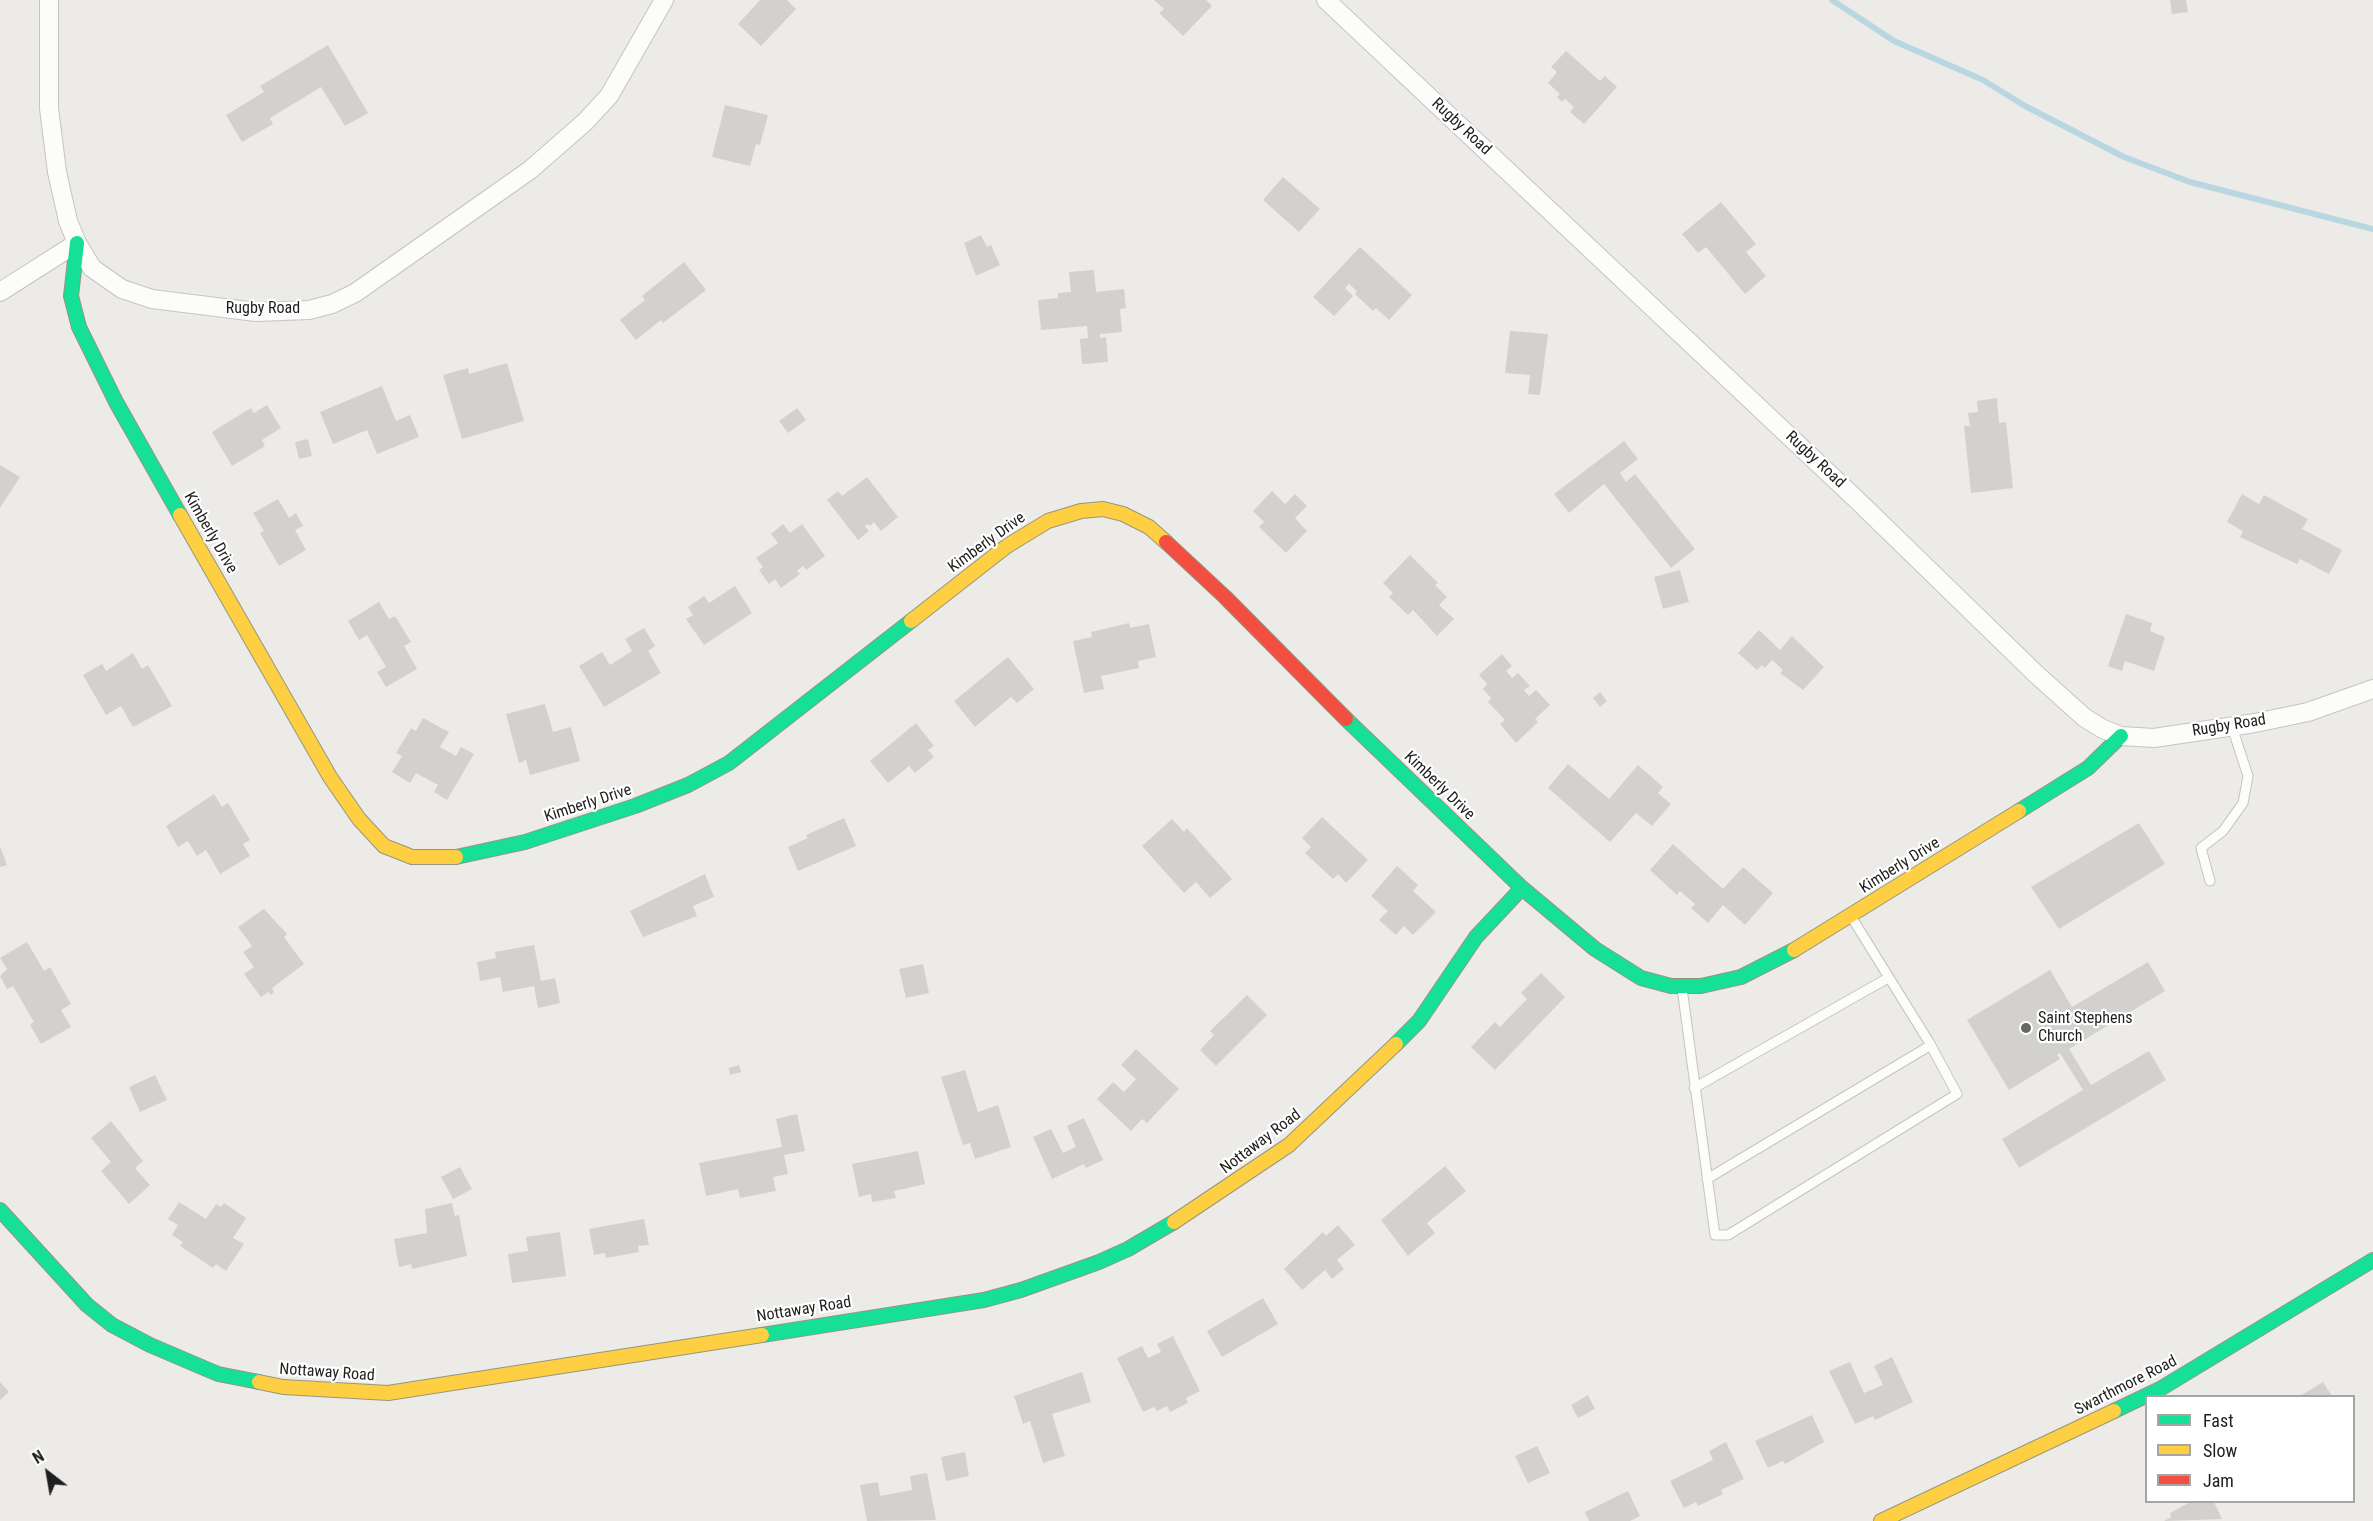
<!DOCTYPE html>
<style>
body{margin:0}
#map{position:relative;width:2373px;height:1521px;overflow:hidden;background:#edebe7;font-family:"Roboto Condensed",sans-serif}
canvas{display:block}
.legend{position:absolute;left:2145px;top:1395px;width:210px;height:108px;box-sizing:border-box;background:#fff;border:2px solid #a5a5a5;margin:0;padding:8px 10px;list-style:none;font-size:18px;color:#1e1e1e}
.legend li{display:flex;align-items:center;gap:12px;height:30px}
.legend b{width:30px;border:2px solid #a5a5a5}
.north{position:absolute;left:18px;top:1443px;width:60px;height:60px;-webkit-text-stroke:4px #fff;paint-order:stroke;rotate:329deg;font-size:16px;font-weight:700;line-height:24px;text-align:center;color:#1e1e1e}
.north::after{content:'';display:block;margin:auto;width:21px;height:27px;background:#1e1e1e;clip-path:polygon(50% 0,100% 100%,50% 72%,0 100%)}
</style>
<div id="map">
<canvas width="2373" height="1521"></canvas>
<ul class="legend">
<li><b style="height:8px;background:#16e098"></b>Fast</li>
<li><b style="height:8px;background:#ffcf43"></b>Slow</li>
<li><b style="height:8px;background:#f24e42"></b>Jam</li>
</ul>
<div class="north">N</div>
</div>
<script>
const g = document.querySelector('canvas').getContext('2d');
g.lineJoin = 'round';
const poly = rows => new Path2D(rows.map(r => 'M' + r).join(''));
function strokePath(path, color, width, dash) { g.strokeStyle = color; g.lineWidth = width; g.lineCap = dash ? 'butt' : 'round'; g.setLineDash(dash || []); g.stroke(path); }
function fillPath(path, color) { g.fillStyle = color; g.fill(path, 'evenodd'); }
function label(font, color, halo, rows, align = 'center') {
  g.font = font + ' "Roboto Condensed",sans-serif'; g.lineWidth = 4.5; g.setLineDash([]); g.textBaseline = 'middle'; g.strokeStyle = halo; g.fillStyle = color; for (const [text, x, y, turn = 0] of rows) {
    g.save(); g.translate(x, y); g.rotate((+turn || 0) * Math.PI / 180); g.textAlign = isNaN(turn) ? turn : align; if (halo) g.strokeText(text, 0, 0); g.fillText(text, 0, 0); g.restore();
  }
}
strokePath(poly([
 [1832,0,1894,41,1983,80,2025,106,2124,157,2190,182,2373,229]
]), '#b9d7e1', 6);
fillPath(poly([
 [760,0,787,0,796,9,761,46,738,24],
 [1154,0,1206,0,1212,6,1183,36,1159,13,1164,9],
 [2170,0,2186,0,2188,12,2172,14],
 [328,45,368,113,345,126,321,87,270,118,273,124,242,142,226,115,264,92,260,86],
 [1566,51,1600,81,1605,76,1617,87,1584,124,1570,112,1574,107,1565,99,1562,102,1557,97,1560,94,1548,83,1557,72,1551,67],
 [725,105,768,115,760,145,756,144,750,166,712,157],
 [1283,177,1320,209,1299,232,1263,200],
 [1721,202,1756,244,1746,252,1766,276,1745,294,1706,247,1698,253,1682,234],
 [981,235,987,247,991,245,1000,265,976,276,964,243],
 [1360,247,1412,295,1389,320,1376,308,1373,311,1355,294,1357,291,1349,284,1345,288,1353,296,1334,316,1313,297],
 [684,262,706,290,663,323,661,320,636,340,620,320,645,300,642,296],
 [1094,270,1096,292,1124,289,1126,308,1120,309,1122,332,1100,334,1100,338,1106,337,1108,362,1082,364,1080,339,1088,338,1087,326,1041,330,1038,300,1058,298,1058,293,1071,292,1069,272],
 [1510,331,1548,334,1540,395,1528,394,1530,375,1505,373],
 [507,363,524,421,462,439,443,375,468,368,469,374],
 [382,386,396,421,410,415,419,437,377,454,367,430,333,444,320,412],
 [1997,398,1999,423,2006,422,2013,488,1971,493,1964,426,1970,426,1968,413,1978,412,1977,401],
 [267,405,281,428,262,440,265,446,232,466,212,432,251,408,254,413],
 [797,408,806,420,788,433,779,421],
 [308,439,312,456,299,459,295,442],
 [1624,441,1638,459,1620,473,1626,482,1635,474,1695,549,1671,568,1604,484,1569,513,1554,494],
 [0,465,20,477,0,508],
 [867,477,898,517,881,531,874,522,870,526,868,524,865,526,869,531,858,540,827,500,838,491,842,496],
 [1272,491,1285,504,1295,494,1307,506,1295,518,1307,531,1286,553,1259,527,1264,522,1253,511],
 [2242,494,2259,504,2264,495,2308,519,2302,529,2342,550,2329,574,2300,559,2297,564,2240,537,2243,531,2227,522],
 [278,499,289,518,296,513,303,526,295,530,306,550,279,566,260,533,264,531,253,513],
 [783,524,790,533,802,524,825,556,806,570,803,566,797,571,800,574,781,588,775,579,769,584,759,570,763,567,756,558,778,543,771,534],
 [1410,555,1438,583,1435,585,1447,597,1439,605,1454,619,1437,636,1413,610,1408,615,1389,597,1393,593,1383,583],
 [1680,570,1689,602,1663,609,1654,577],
 [735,586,752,613,704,645,686,619,693,615,688,607,704,596,709,603],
 [379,602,389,619,395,616,411,642,404,646,417,669,386,687,377,672,386,667,367,635,359,640,348,621],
 [2126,614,2152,623,2150,631,2165,637,2154,671,2125,661,2122,671,2108,666],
 [1129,623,1130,628,1149,624,1156,657,1138,661,1139,668,1101,676,1104,689,1084,693,1073,641,1092,637,1091,632],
 [644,628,655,646,648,651,661,673,604,707,579,666,602,652,610,665,632,651,625,639],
 [1759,630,1780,650,1792,636,1824,667,1803,690,1780,673,1783,670,1772,660,1765,668,1762,665,1757,670,1738,653],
 [133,653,142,669,148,665,172,706,133,727,121,706,106,715,83,675,102,664,106,671],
 [1502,654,1512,666,1506,671,1512,678,1518,673,1530,686,1524,690,1529,696,1536,690,1550,705,1535,719,1538,722,1516,743,1500,724,1505,720,1488,702,1491,698,1483,689,1487,684,1479,675],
 [1008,657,1034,689,1017,703,1011,697,975,727,954,701],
 [1600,692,1607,701,1600,707,1593,698],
 [545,704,553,732,571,727,580,761,530,775,526,760,519,763,506,714],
 [423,718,449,732,440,747,456,756,461,747,474,754,447,800,434,792,438,785,416,773,410,783,392,772,402,756,396,753,411,728,416,731],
 [916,723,934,746,928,750,934,757,915,773,909,766,888,783,870,761],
 [1568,764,1609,799,1638,765,1663,787,1658,793,1671,804,1652,826,1636,813,1610,842,1548,788],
 [214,794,222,807,228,803,250,840,243,844,250,856,220,874,206,850,197,856,188,841,178,847,166,826],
 [1322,817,1368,860,1346,883,1338,874,1333,879,1305,853,1311,847,1302,838],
 [844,818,856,846,798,871,788,847,808,838,806,835],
 [1172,819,1184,832,1187,828,1232,879,1210,898,1196,882,1184,893,1142,846],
 [2139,823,2165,864,2059,929,2031,887],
 [1673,844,1723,889,1743,867,1773,893,1745,925,1723,905,1708,923,1691,908,1695,904,1680,891,1677,895,1650,870],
 [0,846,7,865,0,867],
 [1397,866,1418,885,1413,891,1436,912,1413,935,1404,926,1396,935,1379,920,1388,911,1371,896],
 [705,874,714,897,693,906,697,916,643,937,630,911],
 [264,909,287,934,284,937,304,964,272,988,274,992,271,995,269,992,261,997,244,974,254,967,243,952,252,946,238,927],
 [27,942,44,971,50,967,71,1004,61,1010,71,1027,41,1044,30,1025,34,1022,13,986,7,989,0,976,7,969,0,958],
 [534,945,541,981,555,978,560,1003,538,1008,534,986,503,992,500,977,480,981,477,962,496,958,495,952],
 [2148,962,2165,991,2069,1049,2091,1085,2149,1051,2166,1080,2019,1168,2002,1139,2083,1090,2060,1053,2057,1055,2060,1059,2009,1090,1967,1020,2050,970,2072,1007],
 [923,964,929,993,906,998,899,969],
 [1541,973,1565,997,1495,1070,1471,1047,1495,1022,1500,1027,1527,999,1521,993],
 [1247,995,1267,1015,1216,1066,1200,1050,1214,1035,1210,1031],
 [1136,1049,1179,1089,1147,1123,1142,1119,1131,1131,1097,1099,1113,1082,1124,1092,1136,1079,1121,1065],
 [739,1065,741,1072,730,1075,729,1068],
 [965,1070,978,1112,998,1105,1011,1147,975,1159,970,1143,963,1145,941,1077],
 [155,1075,167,1100,140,1112,129,1087],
 [797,1114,805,1151,784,1155,788,1174,773,1177,776,1191,740,1198,738,1189,706,1196,699,1163,782,1147,776,1119],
 [1084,1118,1103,1160,1086,1168,1084,1164,1052,1179,1033,1137,1051,1129,1063,1153,1076,1147,1067,1126],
 [111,1121,143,1161,135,1168,150,1185,129,1204,101,1171,111,1162,91,1138],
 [918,1151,925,1184,894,1191,896,1198,872,1202,871,1194,859,1197,852,1164],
 [1445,1166,1466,1191,1427,1223,1435,1233,1408,1256,1381,1220],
 [460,1167,472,1189,453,1199,441,1177],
 [179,1202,206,1219,216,1204,221,1207,224,1203,246,1218,233,1238,244,1244,226,1271,216,1264,213,1268,180,1246,183,1242,172,1235,178,1225,168,1219],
 [452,1203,455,1216,459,1215,467,1256,412,1269,411,1264,399,1267,394,1239,427,1233,425,1209],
 [644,1219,649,1245,638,1246,639,1252,606,1258,605,1253,594,1255,589,1229],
 [1338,1225,1355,1245,1337,1260,1344,1269,1332,1279,1325,1270,1302,1290,1284,1269,1323,1232,1326,1236],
 [560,1232,566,1276,512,1283,508,1254,528,1251,526,1237],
 [1263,1298,1278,1324,1222,1357,1207,1331],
 [1173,1336,1200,1391,1186,1398,1188,1403,1170,1412,1167,1406,1157,1411,1154,1407,1143,1412,1117,1358,1142,1346,1148,1358,1161,1352,1157,1344],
 [1892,1357,1913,1402,1875,1420,1873,1416,1855,1424,1829,1371,1850,1362,1864,1393,1883,1385,1874,1366],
 [1082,1372,1091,1402,1052,1414,1065,1456,1043,1463,1030,1421,1023,1424,1014,1396],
 [0,1382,9,1392,0,1400],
 [2323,1382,2332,1396,2300,1396],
 [1588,1395,1595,1409,1578,1418,1571,1405],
 [1812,1415,1824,1442,1785,1464,1783,1461,1768,1468,1755,1441],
 [1726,1442,1744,1479,1721,1490,1723,1494,1698,1506,1696,1502,1684,1508,1670,1481,1713,1460,1709,1451],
 [1537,1446,1550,1473,1528,1483,1515,1456],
 [965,1452,969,1476,946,1481,941,1457],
 [927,1473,936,1520,867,1521,860,1485,878,1482,880,1496,912,1490,910,1476],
 [1628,1491,1640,1516,1630,1521,1589,1521,1585,1512],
 [2190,1502,2214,1502,2222,1519,2164,1521,2171,1517,2170,1513]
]), '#d3d1ce');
const lane = poly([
 [2210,881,2201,848,2223,831,2243,803,2248,776,2232,727],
 [1682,988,1715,1235,1728,1235,1957,1094,1929,1042,1852,918],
 [1694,1088,1888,978],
 [1707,1179,1931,1045]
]);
const street = poly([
 [49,0,49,108,57,172,68,221,77,243,92,268,122,289,152,299,256,312,309,310,332,304,355,293,530,170,585,122,609,96,664,0],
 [1326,0,1857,500,2037,675,2085,718,2103,729,2121,736,2154,738,2255,723,2308,712,2373,689],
 [0,292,77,243]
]);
const fast = poly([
 [77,243,71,296,79,327,116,402,180,515],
 [1346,719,1522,888,1595,949,1641,978,1671,986,1701,986,1741,977,1794,950],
 [2019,811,2088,768,2121,736],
 [456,857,525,842,635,806,688,785,729,763,911,621],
 [1396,1044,1419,1021,1476,937,1522,888],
 [0,1210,87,1305,112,1325,150,1345,218,1374,259,1382],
 [762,1335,984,1300,1021,1290,1099,1262,1128,1249,1174,1222],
 [2114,1411,2160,1389,2373,1260]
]);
const slow = poly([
 [180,515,330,777,359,819,384,846,412,857,456,857],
 [911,621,1007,546,1048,521,1081,511,1103,509,1123,514,1149,527,1166,542],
 [1794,950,2019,811],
 [1174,1222,1289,1145,1396,1044],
 [259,1382,283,1387,388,1393,762,1335],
 [1881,1521,2114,1411]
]);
const jam = poly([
 [1166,542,1225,597,1346,719]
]);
strokePath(lane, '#c5c4c3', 11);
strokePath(street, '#c5c4c3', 20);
strokePath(fast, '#94977e', 16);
strokePath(slow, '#94977e', 16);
strokePath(jam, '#94977e', 16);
strokePath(lane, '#fcfcfb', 9);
strokePath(street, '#fcfcfb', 18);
strokePath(fast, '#16e098', 14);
strokePath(slow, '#ffcf43', 14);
strokePath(jam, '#f24e42', 14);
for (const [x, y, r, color] of [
 [2026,1028,6,"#666664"]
]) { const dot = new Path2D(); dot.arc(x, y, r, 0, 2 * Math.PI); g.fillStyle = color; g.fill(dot); strokePath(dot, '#fff', 2); }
label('16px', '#1e1e1e', '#fff', [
 ["Rugby Road",1461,127,43],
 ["Rugby Road",263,309],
 ["Rugby Road",1815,460,43],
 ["Kimberly Drive",210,533,60],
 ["Kimberly Drive",987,543,-36],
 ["Rugby Road",2229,726,-9],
 ["Kimberly Drive",1439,786,44],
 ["Kimberly Drive",588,804,-18],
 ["Kimberly Drive",1900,866,-32],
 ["Nottaway Road",1261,1142,-37],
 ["Nottaway Road",804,1310,-9],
 ["Nottaway Road",327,1373,4],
 ["Swarthmore Road",2126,1386,-27]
]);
label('16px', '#1e1e1e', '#fff', [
 ["Saint Stephens",2038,1019],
 ["Church",2038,1037]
], 'left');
</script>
